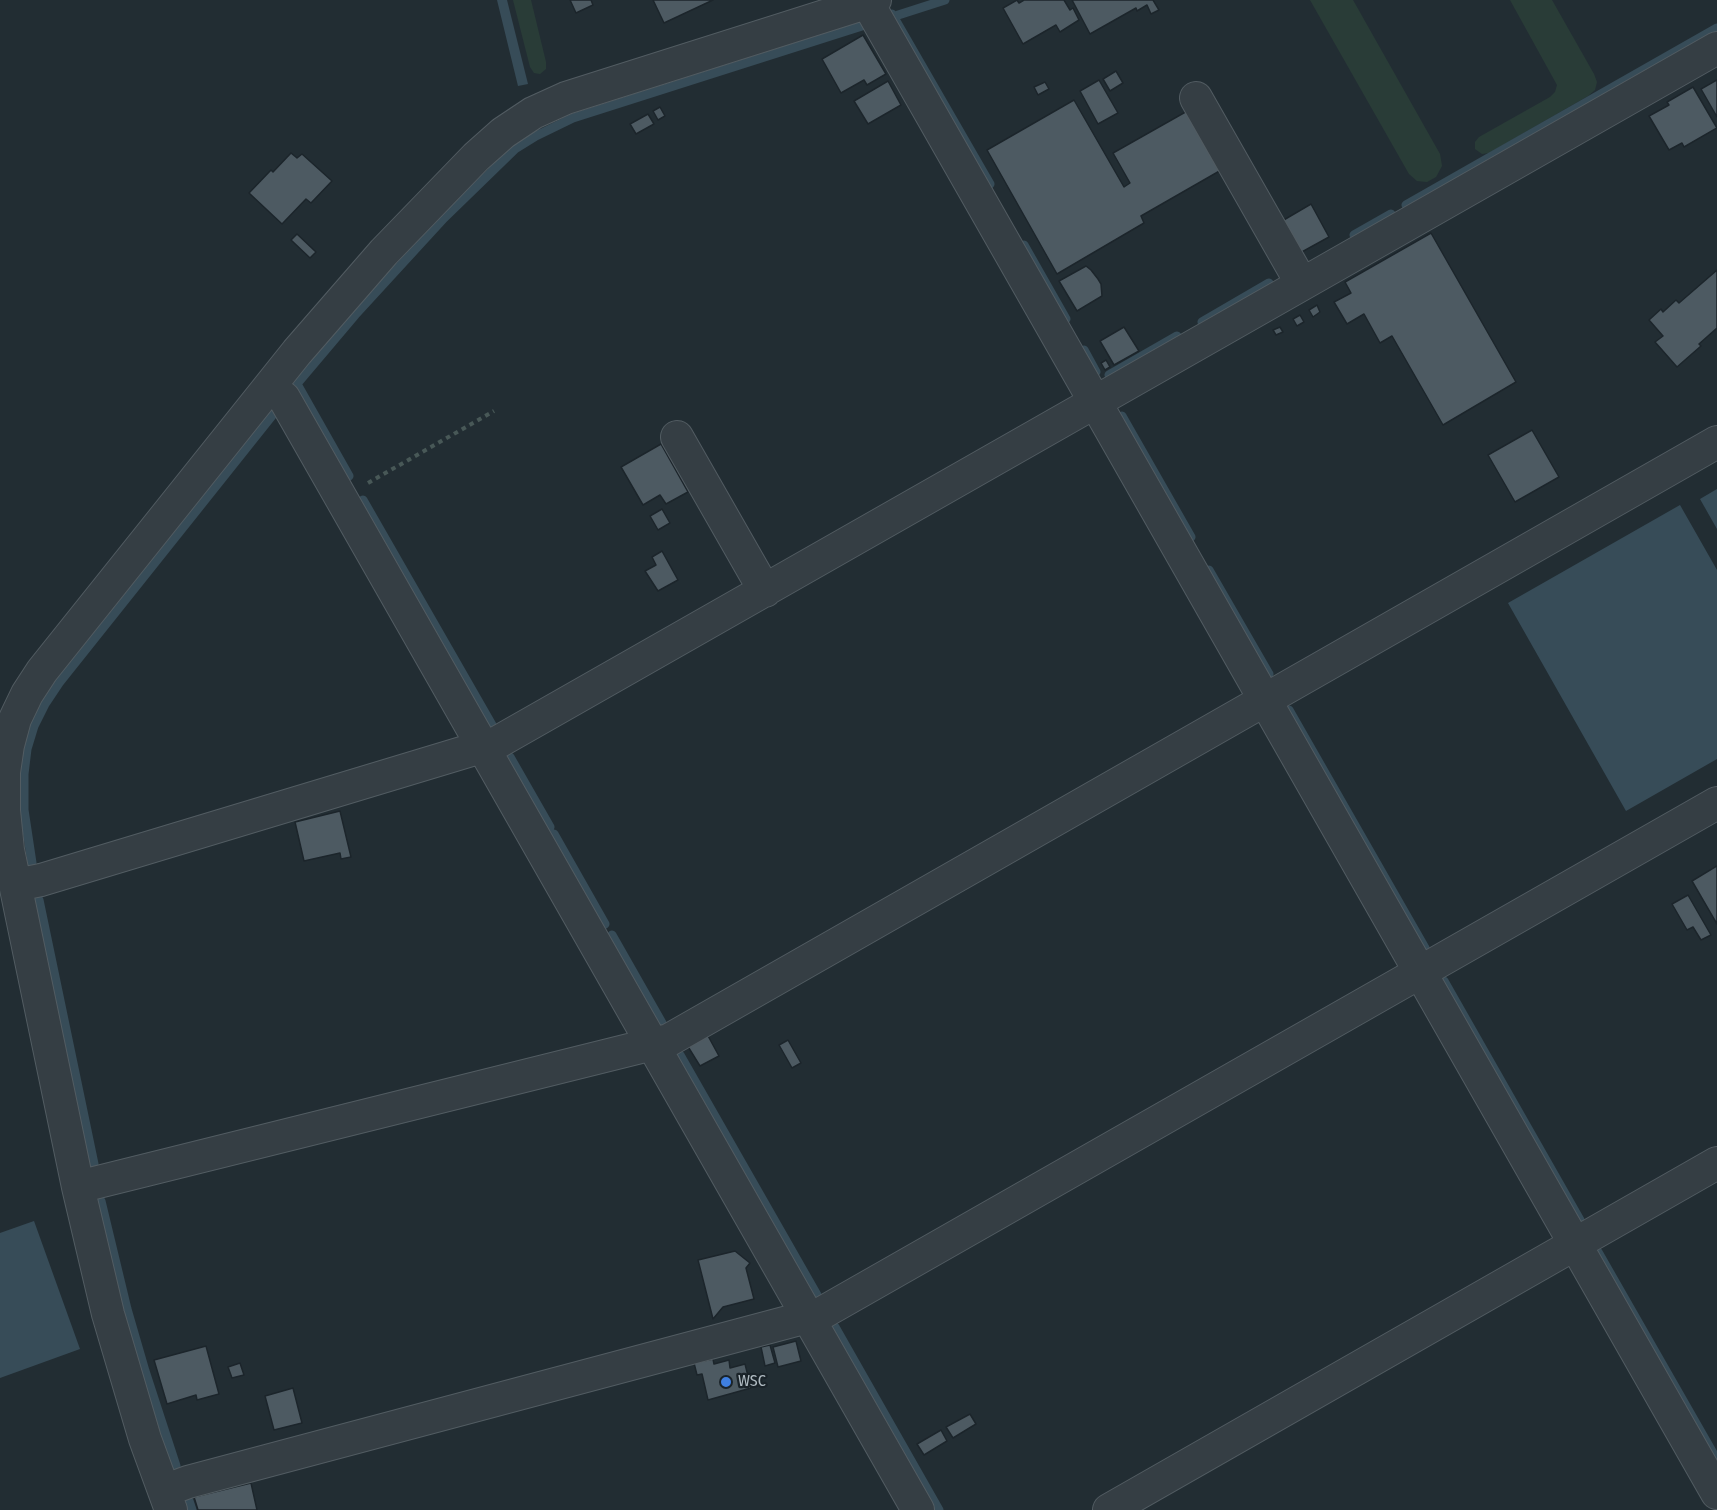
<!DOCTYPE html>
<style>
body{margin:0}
canvas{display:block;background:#222d33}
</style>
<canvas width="1717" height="1510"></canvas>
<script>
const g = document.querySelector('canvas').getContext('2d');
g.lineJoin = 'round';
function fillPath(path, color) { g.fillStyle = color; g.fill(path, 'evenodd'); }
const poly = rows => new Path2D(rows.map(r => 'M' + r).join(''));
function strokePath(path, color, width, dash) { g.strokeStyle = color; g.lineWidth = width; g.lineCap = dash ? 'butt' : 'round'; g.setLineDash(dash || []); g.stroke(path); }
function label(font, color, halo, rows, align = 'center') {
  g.font = font + ' "Fira Sans Condensed",sans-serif'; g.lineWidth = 4.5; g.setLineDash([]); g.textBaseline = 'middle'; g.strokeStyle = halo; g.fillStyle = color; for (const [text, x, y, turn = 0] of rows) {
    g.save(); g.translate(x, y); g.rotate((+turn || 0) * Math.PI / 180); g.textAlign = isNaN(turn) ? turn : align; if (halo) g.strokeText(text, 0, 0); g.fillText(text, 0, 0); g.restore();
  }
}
fillPath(poly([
 [513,0,531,0,546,62,546,69,540,74,534,73,530,67],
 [1310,0,1353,0,1440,154,1442,166,1436,177,1427,182,1417,181,1409,174],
 [1510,0,1552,0,1594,74,1597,82,1595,90,1588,96,1489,153,1482,154,1475,149,1475,142,1479,137,1550,97,1555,92,1557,85]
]), '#293c37');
fillPath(poly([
 [497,0,507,0,528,84,518,86],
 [1717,489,1717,529,1700,499],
 [1680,505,1717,570,1717,759,1626,811,1508,603],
 [34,1221,80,1349,0,1378,0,1233]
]), '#374c58');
strokePath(poly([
 [892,14,990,184],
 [892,17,945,0],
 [1406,205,1717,28],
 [1354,235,1391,214],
 [1024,245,1066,319],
 [1202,322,1269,283],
 [1084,350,1096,372],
 [1109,375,1177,336],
 [297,384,349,476],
 [295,386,355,315,444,218,515,149,536,136,573,118,862,26],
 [1122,416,1191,537],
 [363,500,492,725],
 [1209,570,1269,674],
 [1289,710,1425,948],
 [510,757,550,827],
 [554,834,605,924],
 [32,863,24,810,24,774,27,749,34,726,45,704,59,683,275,412],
 [39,900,94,1164],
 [612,935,662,1023],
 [1444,981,1580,1220],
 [680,1055,817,1295],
 [101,1201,127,1309,145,1371,176,1466],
 [1598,1252,1717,1460],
 [835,1327,939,1510],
 [189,1501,192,1510]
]), '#374c58', 9);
const building = poly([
 [570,0,591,0,593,5,576,13,570,0],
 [653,0,713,0,664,23,653,0],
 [1017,0,1019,3,1024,0,1064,0,1070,10,1073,8,1079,20,1060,32,1056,25,1023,44,1003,8,1017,0],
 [1072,0,1153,0,1159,10,1151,14,1147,5,1137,11,1136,8,1090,34,1072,0],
 [863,35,886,74,867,85,864,80,841,93,822,59,863,35],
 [1116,71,1123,83,1110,91,1103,79,1116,71],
 [1099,80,1118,113,1098,124,1080,91,1099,80],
 [1717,80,1717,117,1701,89,1717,80],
 [888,81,901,105,868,124,854,101,888,81],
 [1045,82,1049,89,1038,95,1034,87,1045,82],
 [1693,87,1717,128,1684,147,1682,143,1669,150,1649,116,1669,105,1667,102,1693,87],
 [1074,100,1124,187,1130,183,1113,153,1189,110,1223,169,1141,216,1144,223,1057,274,987,150,1074,100],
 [660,107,665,116,658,120,653,111,660,107],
 [648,114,654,124,636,134,630,124,648,114],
 [291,153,297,158,302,154,332,181,311,203,306,199,282,224,249,193,271,170,273,172,291,153],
 [1311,204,1329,237,1300,253,1282,221,1311,204],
 [1431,233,1516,382,1443,425,1392,336,1380,343,1364,314,1347,324,1334,302,1351,293,1345,282,1431,233],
 [297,234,316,252,310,258,291,240,297,234],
 [1086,266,1091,270,1098,279,1101,284,1102,296,1077,311,1059,281,1086,266],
 [1717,270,1717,328,1699,344,1701,346,1677,367,1655,342,1663,336,1649,320,1661,309,1663,312,1676,300,1679,303,1717,270],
 [1317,305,1320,312,1313,317,1309,310,1317,305],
 [1300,315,1304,322,1297,326,1293,319,1300,315],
 [1124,327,1139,351,1114,365,1100,341,1124,327],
 [1280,327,1283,332,1276,335,1273,330,1280,327],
 [1106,360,1110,367,1105,370,1101,363,1106,360],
 [1532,430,1559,477,1515,502,1488,455,1532,430],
 [661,444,688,492,666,504,660,495,643,505,621,467,661,444],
 [662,509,670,523,658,530,650,516,662,509],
 [662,551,678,580,658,591,645,571,656,565,652,557,662,551],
 [340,811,351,857,341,859,340,853,304,861,295,822,340,811],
 [1717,866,1717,924,1692,881,1717,866],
 [1688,895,1711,935,1701,940,1693,927,1687,930,1672,904,1688,895],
 [707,1034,719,1056,700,1066,687,1045,707,1034],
 [788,1040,801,1063,792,1068,779,1045,788,1040],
 [735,1251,750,1263,746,1268,754,1299,723,1307,713,1319,698,1260,735,1251],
 [796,1341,801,1361,778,1367,773,1347,796,1341],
 [770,1345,775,1363,765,1366,761,1347,770,1345],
 [206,1346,219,1394,197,1400,196,1395,167,1404,154,1360,206,1346],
 [713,1359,714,1364,729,1360,730,1368,745,1364,751,1388,708,1400,702,1374,697,1375,694,1363,713,1359],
 [240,1363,244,1375,232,1378,228,1367,240,1363],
 [759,1379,760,1385,753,1387,751,1381,759,1379],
 [293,1388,302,1423,274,1430,265,1396,293,1388],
 [970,1414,976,1424,953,1438,946,1427,970,1414],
 [941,1430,947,1441,924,1455,917,1444,941,1430],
 [251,1483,257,1510,198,1510,194,1497,251,1483]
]);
fillPath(building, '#4d5a62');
strokePath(building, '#1c252b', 1.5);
const street = poly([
 [866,0,1717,1493],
 [1196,98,1302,284],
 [269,387,284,398,918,1510],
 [677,437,765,591],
 [16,885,41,880,498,742,1717,48],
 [78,1187,669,1040,1717,442],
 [164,1491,188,1482,822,1313,1717,803],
 [171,1510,145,1439,108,1314,78,1187,8,850,4,811,4,772,8,745,15,719,27,694,42,671,297,352,384,252,476,157,503,133,533,113,566,98,875,0],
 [1109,1510,1717,1163]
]);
strokePath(street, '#525c62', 34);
strokePath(poly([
 [368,483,494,411]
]), '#485857', 4, [4.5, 4.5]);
strokePath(street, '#353e44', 32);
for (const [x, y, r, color] of [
 [726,1382,6,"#3f7fe0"]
]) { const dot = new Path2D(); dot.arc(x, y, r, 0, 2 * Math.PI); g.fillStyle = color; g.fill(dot); strokePath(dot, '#1a2329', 2); }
label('16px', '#afbac1', '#1a2329', [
 ["WSC",738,1382]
], 'left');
</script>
